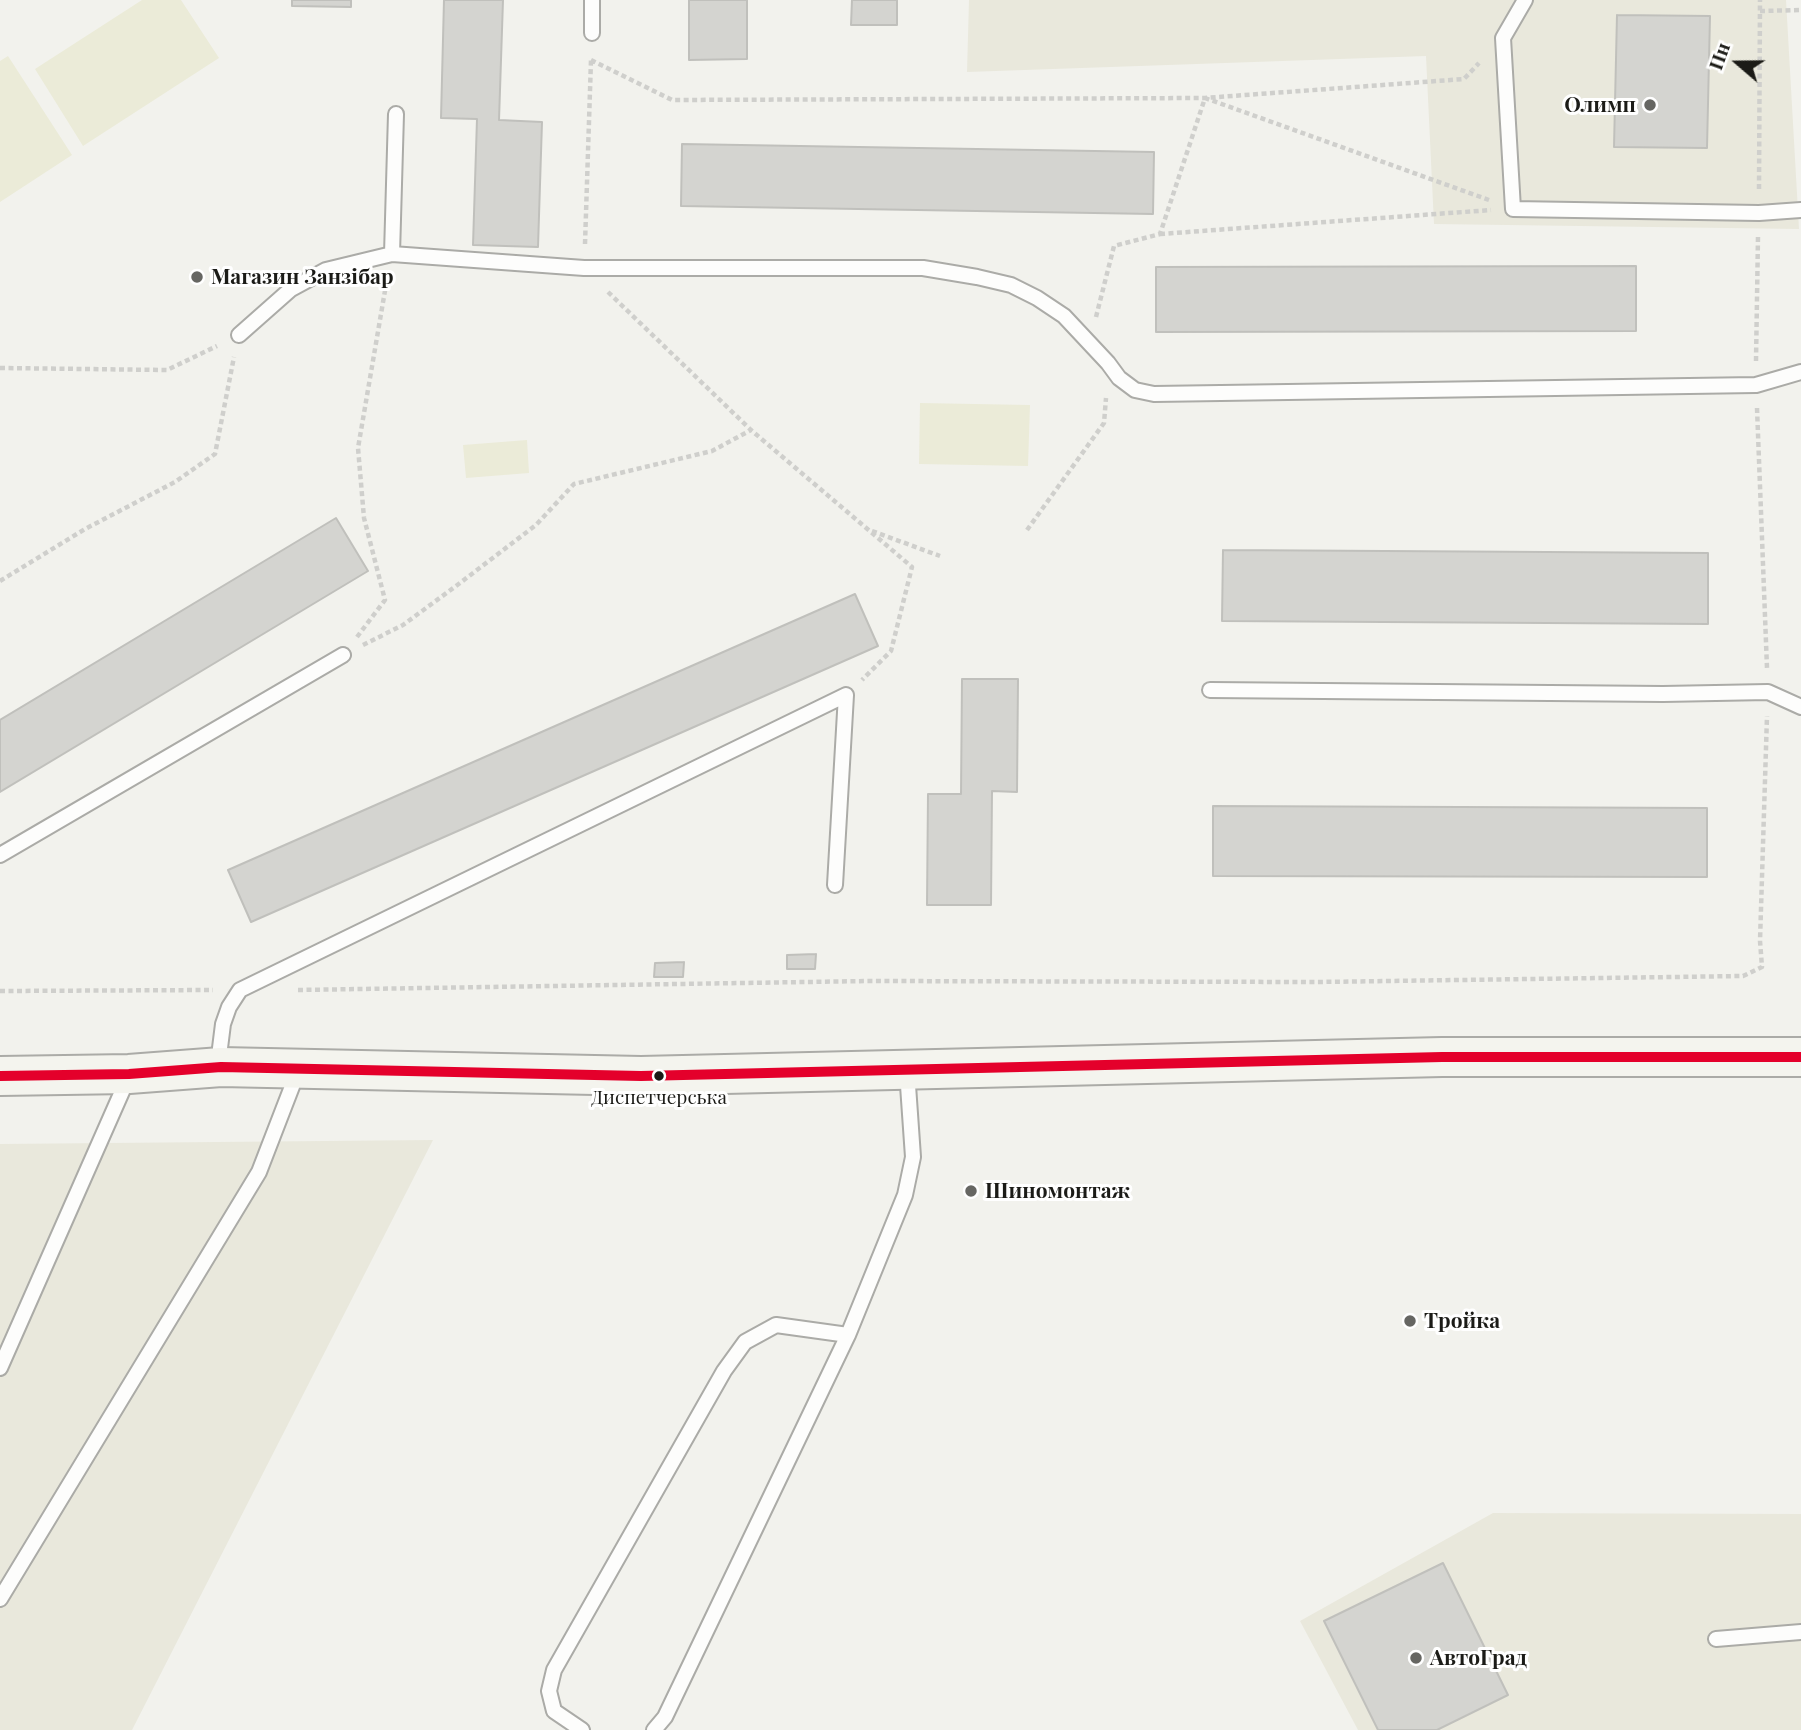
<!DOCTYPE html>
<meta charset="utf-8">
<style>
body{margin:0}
#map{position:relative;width:1801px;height:1730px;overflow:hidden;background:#f2f2ed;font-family:"Playfair Display",serif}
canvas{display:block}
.north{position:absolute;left:1703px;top:28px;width:70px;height:70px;-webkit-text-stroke:5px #fff;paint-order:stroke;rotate:290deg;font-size:19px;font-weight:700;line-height:28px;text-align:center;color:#1b1b17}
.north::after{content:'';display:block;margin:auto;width:24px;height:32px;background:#1b1b17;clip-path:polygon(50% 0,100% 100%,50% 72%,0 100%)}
</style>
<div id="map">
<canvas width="1801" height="1730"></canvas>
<div class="north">Пн</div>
</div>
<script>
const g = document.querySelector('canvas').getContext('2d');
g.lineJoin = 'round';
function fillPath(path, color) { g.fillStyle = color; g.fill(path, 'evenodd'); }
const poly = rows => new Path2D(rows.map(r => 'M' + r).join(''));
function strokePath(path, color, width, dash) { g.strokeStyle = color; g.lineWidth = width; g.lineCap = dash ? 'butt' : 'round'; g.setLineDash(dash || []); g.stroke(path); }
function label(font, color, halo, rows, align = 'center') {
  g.font = font + ' "Playfair Display",serif'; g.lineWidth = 6; g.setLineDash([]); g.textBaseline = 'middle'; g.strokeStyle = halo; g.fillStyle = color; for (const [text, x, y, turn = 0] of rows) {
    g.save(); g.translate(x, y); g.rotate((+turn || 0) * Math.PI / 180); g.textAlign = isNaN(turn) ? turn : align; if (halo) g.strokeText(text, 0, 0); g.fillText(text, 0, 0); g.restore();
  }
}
fillPath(poly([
 [969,0,1786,0,1799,229,1434,224,1426,56,967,72],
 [433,1140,132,1730,0,1730,0,1144],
 [1493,1513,1801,1514,1801,1730,1358,1730,1300,1621]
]), '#e9e8dc');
fillPath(poly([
 [142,0,181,0,219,58,83,146,35,69],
 [8,56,72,155,0,202,0,61],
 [920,403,1030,405,1028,466,919,464],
 [527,440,529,473,466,478,463,445]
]), '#ebebd8');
const building = poly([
 [292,0,351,0,351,7,292,6,292,0],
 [444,0,503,0,499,120,542,122,538,247,473,245,477,119,441,118,444,0],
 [689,0,747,0,747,59,689,60,689,0],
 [852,0,897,0,897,25,851,25,852,0],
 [1617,15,1710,16,1707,148,1614,147,1617,15],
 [682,144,1154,152,1153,214,681,206,682,144],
 [1636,266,1636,331,1156,332,1156,267,1636,266],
 [336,518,368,571,0,792,0,720,336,518],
 [1223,550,1708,553,1708,624,1222,621,1223,550],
 [855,594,878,646,251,922,228,870,855,594],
 [962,679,1018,679,1017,792,992,791,991,905,927,905,928,794,961,794,962,679],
 [1213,806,1707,808,1707,877,1213,876,1213,806],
 [816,954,815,969,787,969,787,955,816,954],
 [684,962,683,977,654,977,655,963,684,962],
 [1443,1563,1508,1695,1437,1730,1378,1730,1324,1621,1443,1563]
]);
fillPath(building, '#d4d4d0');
strokePath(building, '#c0c0bc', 2);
const lane = poly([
 [1525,0,1503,38,1513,209,1759,213,1801,210],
 [592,33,592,0],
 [396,114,392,254,584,268,923,268,977,277,1011,285,1037,298,1064,316,1108,363,1119,378,1135,390,1154,394,1756,385,1801,372],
 [239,335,291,289,326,270,392,254],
 [1210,690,1663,694,1768,692,1801,707],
 [0,855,343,655],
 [221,1066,220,1048,223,1024,229,1007,240,990,846,695,835,885],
 [0,1368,128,1078],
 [0,1599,259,1172,298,1071],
 [1716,1639,1801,1632],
 [582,1730,554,1711,549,1691,554,1670,724,1371,745,1342,776,1325,848,1335],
 [654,1730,665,1717,848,1335,905,1195,913,1157,907,1071]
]);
const secondary = poly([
 [0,1076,129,1074,221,1067,641,1076,1442,1057,1801,1057]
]);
strokePath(lane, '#ababa7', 18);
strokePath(secondary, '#ababa7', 42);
strokePath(poly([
 [1760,11,1801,10],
 [591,60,672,100,1205,98,1464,79,1479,63],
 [1759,189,1760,0],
 [1160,234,1491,210],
 [585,244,591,60],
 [608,292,751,430,912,567,891,651,862,680],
 [1096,317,1114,246,1160,234,1205,98,1489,200],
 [1756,361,1758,236],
 [0,368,167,370,217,346],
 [1757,408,1767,668],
 [1027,530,1104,423,1106,398],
 [872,531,940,556],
 [0,581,85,529,175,482,215,454,234,357],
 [357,637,385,600,364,518,358,448,387,279],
 [363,645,403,625,456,586,536,525,574,484,712,451,751,430],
 [298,990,869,981,1317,982,1743,976,1762,967,1760,941,1767,716],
 [0,991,213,990]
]), '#cfcfcc', 4.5, [5, 3.5]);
strokePath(lane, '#fdfdfc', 14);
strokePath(secondary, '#f4f4ee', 38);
strokePath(poly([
 [0,1076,129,1074,221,1067,641,1076,1442,1057,1801,1057]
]), '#e4002b', 10);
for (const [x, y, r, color] of [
 [1650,105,7,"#666662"],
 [197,277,7,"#666662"],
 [659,1076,6,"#1b1b17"],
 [971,1191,7,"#666662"],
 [1410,1321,7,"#666662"],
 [1416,1658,7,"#666662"]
]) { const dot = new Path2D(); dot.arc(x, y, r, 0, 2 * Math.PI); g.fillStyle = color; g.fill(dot); strokePath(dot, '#fff', 2.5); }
label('19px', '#1b1b17', '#fff', [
 ["Диспетчерська",659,1098]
]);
label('bold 21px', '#1b1b17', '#fff', [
 ["Олимп",1636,105,"right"],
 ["Магазин Занзібар",211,277],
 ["Шиномонтаж",985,1191],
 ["Тройка",1424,1321],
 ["АвтоГрад",1430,1658]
], 'left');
</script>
